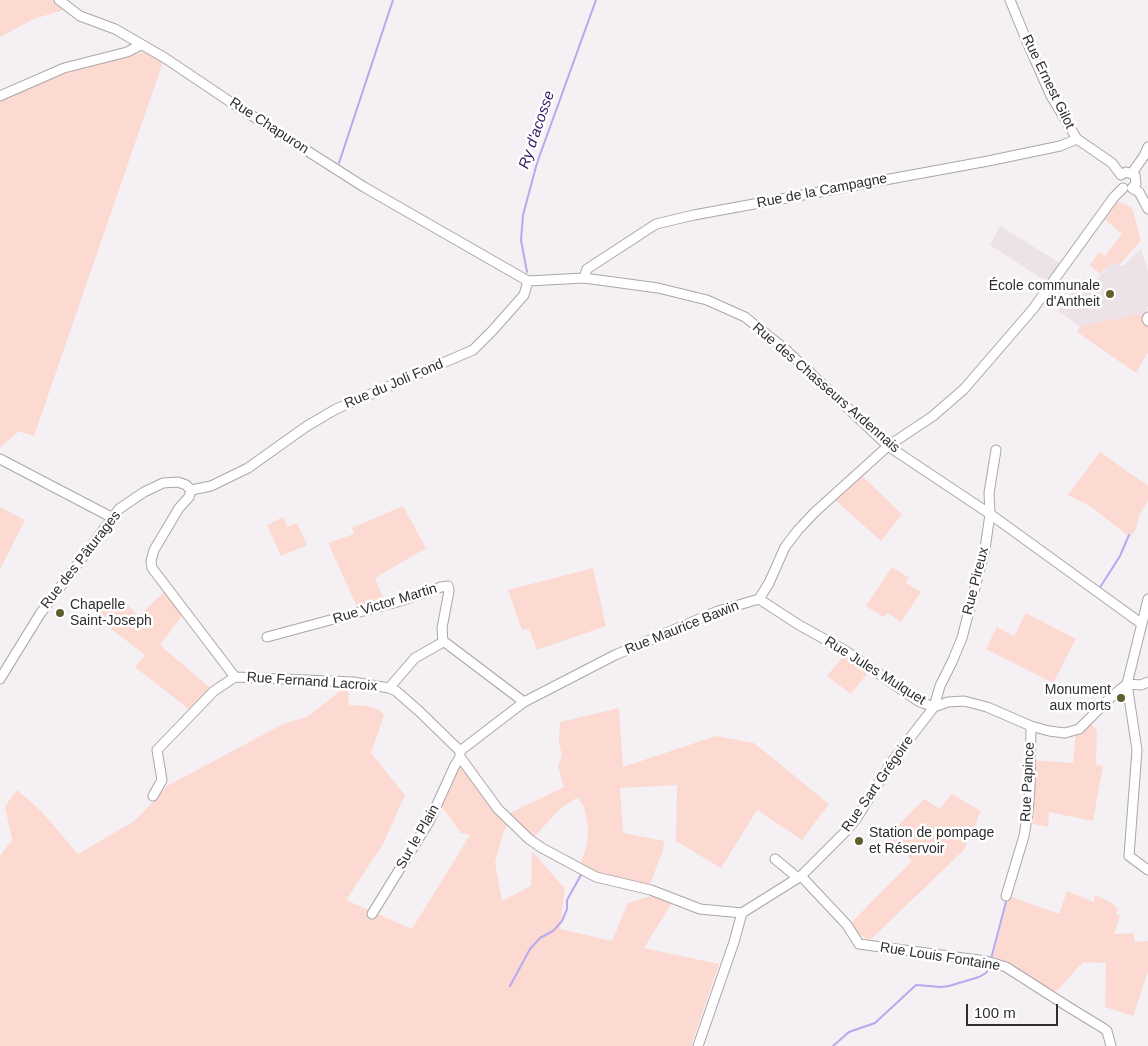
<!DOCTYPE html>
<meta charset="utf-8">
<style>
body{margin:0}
#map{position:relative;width:1148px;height:1046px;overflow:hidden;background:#f5f0f3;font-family:Arial,sans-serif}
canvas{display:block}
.scale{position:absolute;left:966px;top:1004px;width:92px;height:22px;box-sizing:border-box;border:2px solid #2f2e2f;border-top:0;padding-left:6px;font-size:15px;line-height:18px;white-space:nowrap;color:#2f2e2f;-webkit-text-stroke:4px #fff;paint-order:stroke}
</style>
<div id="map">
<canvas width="1148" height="1046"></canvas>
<div class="scale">100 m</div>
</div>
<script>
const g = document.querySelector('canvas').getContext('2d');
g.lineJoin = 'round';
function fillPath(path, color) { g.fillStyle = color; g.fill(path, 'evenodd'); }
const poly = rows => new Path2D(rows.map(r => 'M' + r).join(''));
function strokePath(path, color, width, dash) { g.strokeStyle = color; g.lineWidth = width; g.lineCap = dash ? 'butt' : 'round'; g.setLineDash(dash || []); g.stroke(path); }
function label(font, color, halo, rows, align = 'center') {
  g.font = font + ' Arial,sans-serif'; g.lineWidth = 5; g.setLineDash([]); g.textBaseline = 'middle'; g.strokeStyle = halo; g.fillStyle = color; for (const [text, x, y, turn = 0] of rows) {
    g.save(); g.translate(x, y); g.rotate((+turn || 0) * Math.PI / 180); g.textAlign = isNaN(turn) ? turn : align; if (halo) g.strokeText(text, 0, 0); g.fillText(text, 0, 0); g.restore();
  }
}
fillPath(poly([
 [1000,226,1060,263,1047,282,990,245],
 [1141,248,1148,272,1148,306,1146,313,1080,326,1058,311,1084,278,1094,282,1113,262,1123,266]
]), '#eee2e9');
fillPath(poly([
 [0,0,53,0,63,10,34,19,0,37],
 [144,52,163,62,34,436,19,431,0,448,0,100,58,75],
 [1115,200,1132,208,1141,241,1120,264,1117,264,1113,262,1100,274,1090,265,1099,252,1105,256,1122,234,1103,218],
 [1146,313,1148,319,1148,352,1136,373,1077,332,1080,326],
 [1100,452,1148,486,1148,501,1139,515,1136,529,1130,537,1090,506,1068,495],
 [861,475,902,514,881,541,834,499],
 [403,506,426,548,375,578,385,602,359,611,328,543,354,534,352,528],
 [0,507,25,520,0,569],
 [283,517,288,527,297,523,307,545,281,556,267,525],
 [892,567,909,578,906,583,921,592,901,622,888,613,883,617,866,606],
 [593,568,606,626,537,650,529,629,522,630,508,590],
 [165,591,183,614,160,645,213,690,190,710,135,667,145,655,96,617,116,594,139,616],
 [1026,613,1076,639,1053,683,986,649,997,627,1014,636],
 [845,654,870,670,851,694,827,676],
 [348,685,349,705,367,706,380,710,384,715,371,753,405,795,383,844,346,900,412,929,470,835,461,833,440,804,456,768,462,767,492,809,509,825,504,830,495,862,502,901,531,886,532,851,565,889,560,929,612,941,628,903,654,895,673,901,644,948,719,964,691,1046,0,1046,0,856,12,840,5,806,17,790,42,812,78,854,136,820,167,786,285,723,307,717],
 [619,708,623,767,716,736,754,743,829,804,802,840,757,810,721,868,676,841,677,785,620,788,623,833,664,841,663,850,649,887,608,877,580,866,587,844,588,827,584,807,578,797,561,808,532,839,508,814,564,787,558,766,562,755,559,744,560,722],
 [1090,722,1097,731,1096,764,1103,766,1093,821,1049,812,1048,827,1029,823,1032,760,1073,763,1076,733],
 [952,794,981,811,964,850,870,940,860,935,850,924,912,861,888,836,924,799,940,809],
 [1067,891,1094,902,1095,895,1110,902,1118,909,1116,914,1120,916,1114,934,1133,933,1135,942,1148,941,1148,972,1133,1016,1105,1007,1106,963,1083,962,1054,994,992,960,1009,896,1059,914]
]), '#fcdad2');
strokePath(poly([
 [339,163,393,0],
 [527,272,521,240,523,215,537,163,596,0],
 [1099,589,1120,556,1129,535],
 [991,959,1006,902],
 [510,986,530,949,540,938,553,931,562,921,567,909,567,900,581,875],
 [833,1046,849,1032,875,1023,916,985,941,987,949,986,979,977,986,973,990,966]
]), '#b8a8ef', 2);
const minor = poly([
 [59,0,80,16,115,29,165,58,229,101,364,187,528,281],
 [1010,0,1028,44,1051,96,1077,139,1112,163,1121,175],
 [0,96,64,68,127,52,141,45],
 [1132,173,1144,156,1148,147],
 [1121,175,1126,172,1135,175,1136,184,1132,188],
 [1132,188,1139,192,1148,209],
 [584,278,587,269,656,224,694,215,988,161,1060,146,1077,139],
 [528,281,584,278,658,288,707,300,745,317,785,349,888,446,990,514,1142,624],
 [1148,317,1147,319,1148,321],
 [0,459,113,518],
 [191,490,189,497,179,508,154,550,151,561,152,568,235,677,353,682,389,688,396,691,420,712,460,751,460,757,498,809,529,839,542,848,596,877,651,890,700,909,742,913],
 [191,490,211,486,248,468,307,426,336,409,473,350,493,330,524,295,528,281],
 [759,599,799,625,846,651,918,701,934,707,948,702,964,701,987,707,1031,726,1049,731,1065,733,1079,729,1111,697,1127,684],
 [1148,599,1127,684,1137,750,1129,856,1148,870],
 [267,637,397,602,441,587,448,586,449,591,442,628,443,642],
 [0,679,40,614,119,509,144,492,163,483,178,482,186,485,191,490],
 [1127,684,1141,685,1148,682],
 [389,688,415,658,443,642,446,643,524,702],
 [460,751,524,702,615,655,718,611,759,599,769,583,785,547,798,530,815,512,888,446,933,416,964,389,1033,309,1114,197,1123,188],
 [153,796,162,780,157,750,214,691,235,677],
 [775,859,798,878],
 [801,876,847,925,859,944,986,961,1006,967,1067,1006,1103,1028,1107,1031,1111,1046],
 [1006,896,1024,836,1028,812,1030,788,1031,726],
 [372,914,430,820,454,767,460,757],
 [698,1046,734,942,742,913,801,876,846,831,856,819,893,760,934,707,940,686,952,662,962,638,985,549,990,514,989,493,996,450]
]);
strokePath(minor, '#aba6a8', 11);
strokePath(minor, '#fff', 9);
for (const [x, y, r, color] of [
 [1110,294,5,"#605f2c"],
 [60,613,5,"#605f2c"],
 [1121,698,5,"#605f2c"],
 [859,841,5,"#605f2c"]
]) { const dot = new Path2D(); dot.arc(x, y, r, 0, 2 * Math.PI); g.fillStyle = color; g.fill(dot); strokePath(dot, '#fff', 2); }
label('14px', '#2f2e2f', '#fff', [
 ["Rue Ernest Gilot",1048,82,64],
 ["Rue Chapuron",269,126,33],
 ["Rue de la Campagne",822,191,-11],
 ["Rue du Joli Fond",394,384,-23],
 ["Rue des Chasseurs Ardennais",826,388,41],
 ["Rue des Pâturages",81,560,-52],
 ["Rue Pireux",976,581,-76],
 ["Rue Victor Martin",385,604,-17],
 ["Rue Maurice Bawin",682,628,-22],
 ["Rue Jules Mulquet",875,671,32],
 ["Rue Fernand Lacroix",312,682,4],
 ["Rue Papince",1028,782,-87],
 ["Rue Sart Grégoire",878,784,-55],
 ["Sur le Plain",418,837,-60],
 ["Rue Louis Fontaine",940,957,9]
]);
label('14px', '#2f2e2f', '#fff', [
 ["École communale",1100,286],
 ["d'Antheit",1100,302],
 ["Chapelle",70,605,"left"],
 ["Saint-Joseph",70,621,"left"],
 ["Monument",1111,690],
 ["aux morts",1111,706],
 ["Station de pompage",869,833,"left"],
 ["et Réservoir",869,849,"left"]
], 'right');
label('italic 15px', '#341566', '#fff', [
 ["Ry d'acosse",537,130,-71]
]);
</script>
